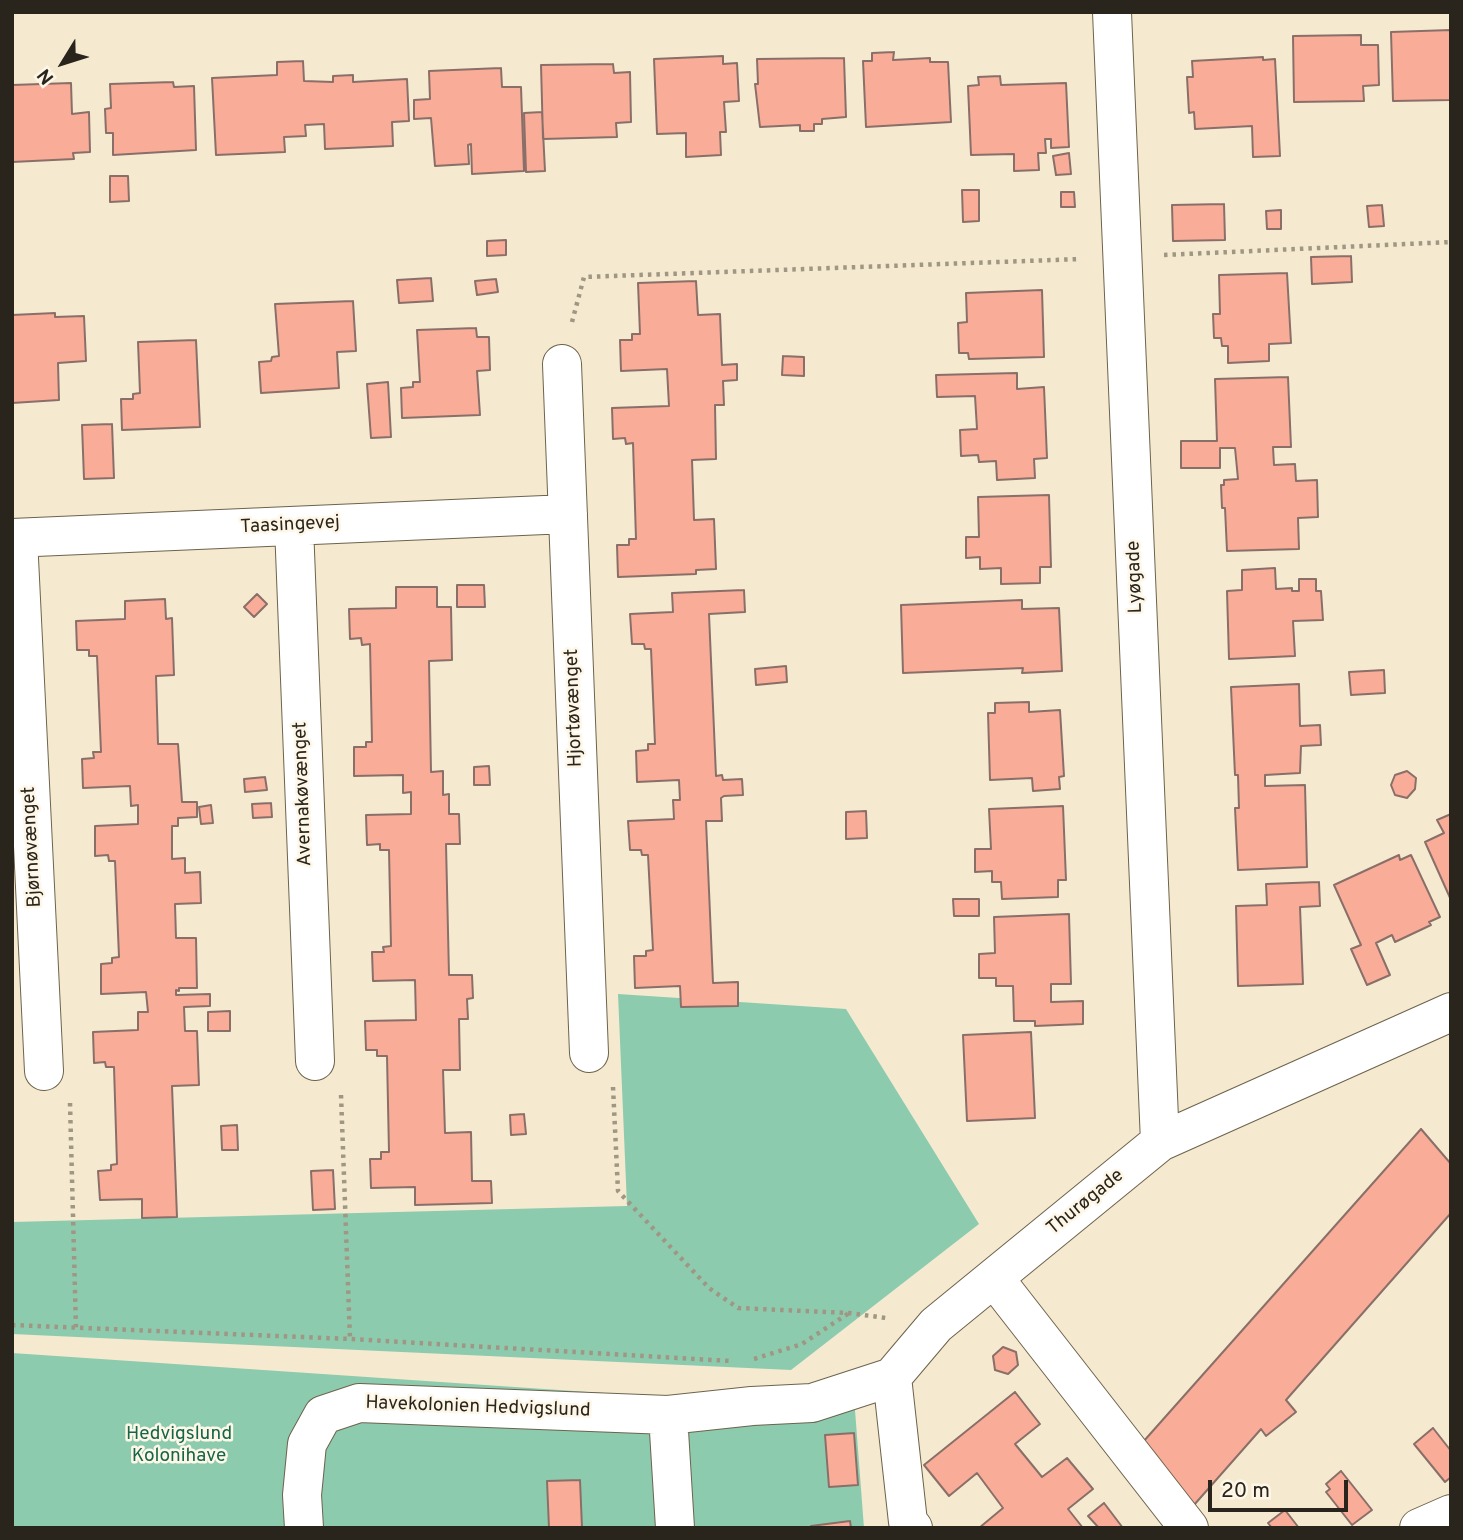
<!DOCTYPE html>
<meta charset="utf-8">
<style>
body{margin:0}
#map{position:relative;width:1463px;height:1540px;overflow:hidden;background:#f5ead0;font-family:Overpass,sans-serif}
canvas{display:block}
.frame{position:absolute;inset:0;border:14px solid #29251c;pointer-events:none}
.north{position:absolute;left:28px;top:28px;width:70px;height:70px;-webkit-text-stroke:5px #fef7e8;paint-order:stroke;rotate:232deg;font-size:19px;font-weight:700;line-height:28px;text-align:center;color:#29251c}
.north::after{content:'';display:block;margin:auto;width:24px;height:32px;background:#29251c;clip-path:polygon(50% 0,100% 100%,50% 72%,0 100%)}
.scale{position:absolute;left:1208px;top:1480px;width:140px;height:32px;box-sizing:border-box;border:4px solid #29251c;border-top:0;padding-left:9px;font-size:21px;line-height:24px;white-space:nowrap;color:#29251c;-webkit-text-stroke:5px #fef7e8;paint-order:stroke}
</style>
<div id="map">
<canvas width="1463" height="1540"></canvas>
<div class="frame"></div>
<div class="north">N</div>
<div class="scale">20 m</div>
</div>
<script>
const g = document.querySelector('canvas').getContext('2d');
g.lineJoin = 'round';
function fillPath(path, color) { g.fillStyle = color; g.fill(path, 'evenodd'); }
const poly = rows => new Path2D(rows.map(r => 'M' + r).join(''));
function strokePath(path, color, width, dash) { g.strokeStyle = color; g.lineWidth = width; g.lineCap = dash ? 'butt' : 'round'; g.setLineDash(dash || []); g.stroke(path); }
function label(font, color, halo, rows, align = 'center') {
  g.font = font + ' Overpass,sans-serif'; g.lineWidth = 5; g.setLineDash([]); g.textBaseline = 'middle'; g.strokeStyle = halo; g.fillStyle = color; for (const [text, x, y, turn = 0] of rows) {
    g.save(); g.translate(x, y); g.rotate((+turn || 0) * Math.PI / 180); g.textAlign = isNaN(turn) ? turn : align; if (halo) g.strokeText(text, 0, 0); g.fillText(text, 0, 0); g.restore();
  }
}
fillPath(poly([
 [618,994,846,1009,979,1224,791,1370,12,1334,12,1222,627,1206],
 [12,1353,855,1410,864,1528,12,1528]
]), '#8dcbaf');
const building = poly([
 [1451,30,1451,100,1393,101,1391,32,1451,30],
 [1361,35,1361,45,1378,45,1379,85,1363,86,1364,101,1294,102,1293,36,1361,35],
 [894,52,893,60,930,58,930,62,948,62,951,122,866,127,863,61,872,61,872,53,894,52],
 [723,56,723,64,737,63,739,101,724,102,726,132,720,132,721,155,686,157,686,133,657,134,654,59,723,56],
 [1263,57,1263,60,1275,59,1280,156,1253,157,1252,126,1195,129,1194,112,1189,113,1187,77,1193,77,1192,61,1263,57],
 [844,58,846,117,822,119,822,124,814,124,814,131,800,131,800,125,760,127,755,84,758,84,757,59,844,58],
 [303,61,304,81,333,82,333,76,353,75,353,82,407,79,409,121,392,122,393,146,325,149,324,124,305,125,306,136,284,137,285,152,216,155,212,78,277,75,277,62,303,61],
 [613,64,614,73,630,72,631,122,616,123,617,137,543,139,541,65,613,64],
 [501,68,502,87,521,87,524,171,472,174,471,144,468,145,469,164,435,166,431,118,414,119,414,100,430,99,429,71,501,68],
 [1000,76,1001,85,1066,83,1069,147,1051,148,1051,139,1045,139,1046,153,1038,153,1039,170,1014,171,1014,154,971,155,968,86,979,85,978,77,1000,76],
 [173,82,174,87,194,86,196,150,113,155,113,133,106,133,105,109,111,108,110,84,173,82],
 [71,83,72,114,89,112,90,152,73,153,74,159,12,162,12,85,71,83],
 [542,112,545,171,526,172,524,113,542,112],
 [1069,153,1071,174,1056,175,1053,156,1069,153],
 [110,176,128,176,129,201,110,202,110,176],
 [962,190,979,190,979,221,963,222,962,190],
 [1061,192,1074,192,1075,207,1061,207,1061,192],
 [1224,204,1225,240,1173,241,1172,205,1224,204],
 [1382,205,1384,226,1369,227,1367,206,1382,205],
 [1281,210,1281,229,1267,229,1266,211,1281,210],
 [506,240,506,255,487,256,487,241,506,240],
 [1351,256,1352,282,1312,284,1311,257,1351,256],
 [1287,273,1291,343,1269,344,1269,361,1228,363,1228,346,1222,346,1221,338,1214,338,1213,314,1220,314,1219,275,1287,273],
 [431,278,433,301,399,303,397,280,431,278],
 [496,279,498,292,477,295,475,281,496,279],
 [696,281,698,315,720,314,722,365,737,364,737,380,723,381,724,405,715,405,716,459,692,460,694,520,714,519,716,569,696,570,696,574,618,577,617,545,629,545,629,539,636,539,633,443,626,444,625,438,613,439,612,408,669,406,667,369,621,371,620,340,632,340,632,334,640,334,638,283,696,281],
 [1042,290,1044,357,969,359,968,353,959,353,958,323,967,322,966,293,1042,290],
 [353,301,356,351,337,352,339,388,261,393,259,362,271,361,272,357,279,356,275,304,353,301],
 [55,313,55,317,84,316,86,361,58,363,59,400,12,403,12,315,55,313],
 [476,328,477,337,489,337,490,370,477,371,480,415,402,418,401,388,413,387,413,382,420,382,417,330,476,328],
 [196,340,200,427,122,430,121,399,133,399,133,394,140,393,138,342,196,340],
 [783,356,804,357,804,376,782,375,783,356],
 [1017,373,1017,389,1044,387,1047,458,1034,459,1035,478,997,480,996,461,979,462,978,455,961,456,960,430,977,429,975,396,937,397,936,375,1017,373],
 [1288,377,1291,447,1273,447,1274,465,1295,464,1296,481,1317,480,1318,517,1298,518,1299,549,1227,551,1225,508,1222,508,1221,485,1224,485,1224,480,1238,479,1235,448,1220,448,1220,468,1181,468,1181,441,1217,441,1215,379,1288,377],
 [388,382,391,437,371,438,367,384,388,382],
 [112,424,114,478,84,479,82,425,112,424],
 [1049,495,1051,567,1040,567,1040,583,1001,584,1001,568,980,569,980,557,966,558,966,537,979,537,978,497,1049,495],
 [1275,568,1276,589,1292,588,1292,591,1299,591,1299,579,1316,579,1316,591,1321,591,1323,620,1293,621,1295,656,1229,659,1227,591,1242,590,1242,570,1275,568],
 [457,585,484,585,485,607,457,607,457,585],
 [396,587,437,587,437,607,451,607,452,660,429,661,431,772,443,771,443,795,449,794,449,814,459,814,460,844,446,844,449,975,472,975,473,998,467,999,468,1019,459,1019,460,1070,443,1070,445,1133,471,1132,472,1181,491,1181,492,1203,415,1205,415,1187,371,1188,370,1159,381,1159,381,1152,389,1152,387,1056,377,1056,377,1050,366,1050,365,1021,416,1020,415,980,373,981,372,952,384,952,383,947,391,946,389,850,380,850,380,844,367,845,366,815,411,814,411,792,403,793,403,775,354,776,354,747,366,747,366,742,372,742,370,644,362,645,361,638,350,639,349,609,396,608,396,587],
 [744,590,745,612,709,614,716,776,722,775,723,780,742,779,743,795,724,796,721,798,722,821,706,821,713,983,738,982,738,1006,681,1007,680,986,635,988,634,956,646,956,646,951,653,950,648,855,642,855,641,850,630,850,628,821,674,819,673,800,680,800,679,780,637,782,636,751,648,750,648,744,655,744,651,649,645,649,644,644,632,644,630,614,673,612,672,593,744,590],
 [257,594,267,604,254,617,244,607,257,594],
 [165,599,166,619,172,618,174,675,156,676,158,744,178,744,182,802,197,802,197,817,178,818,178,826,172,826,172,859,185,858,185,873,200,872,201,903,175,904,176,938,196,938,197,988,179,988,179,991,176,990,176,995,210,994,210,1006,184,1007,185,1031,197,1031,199,1085,172,1086,177,1217,142,1218,142,1199,100,1200,98,1171,111,1170,111,1165,117,1164,114,1067,106,1067,105,1062,94,1063,93,1032,138,1030,138,1012,148,1012,146,992,101,994,101,964,112,963,112,958,119,957,115,861,109,861,108,855,95,856,95,826,138,824,138,805,131,806,130,786,83,788,82,759,94,758,93,752,101,752,97,656,89,656,89,650,77,650,76,621,125,619,125,601,165,599],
 [1022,600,1022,609,1059,608,1062,671,1022,673,1023,668,903,673,901,605,1022,600],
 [786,666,787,682,756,685,755,669,786,666],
 [1384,670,1385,693,1351,695,1349,672,1384,670],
 [1299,684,1300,726,1320,725,1321,745,1301,746,1300,773,1265,775,1265,786,1305,785,1307,867,1238,870,1235,808,1239,808,1238,775,1235,775,1231,687,1299,684],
 [1029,702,1029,712,1060,710,1064,776,1059,777,1060,789,1033,791,1032,778,990,780,988,713,995,713,995,703,1029,702],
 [489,766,490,785,474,785,474,767,489,766],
 [1407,771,1416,778,1415,789,1407,798,1395,795,1391,785,1395,775,1407,771],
 [265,777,267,790,245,792,244,779,265,777],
 [271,803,272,817,253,818,252,804,271,803],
 [211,805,213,823,201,824,199,807,211,805],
 [1063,806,1066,880,1058,880,1058,897,1002,899,1001,882,992,882,992,871,975,872,975,849,991,849,989,809,1063,806],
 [866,811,867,838,846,839,846,812,866,811],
 [1451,814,1451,900,1425,842,1444,833,1437,820,1451,814],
 [1399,855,1400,860,1411,855,1440,917,1429,922,1431,925,1395,942,1392,935,1376,943,1390,975,1367,985,1351,949,1361,945,1334,885,1399,855],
 [1319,882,1320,906,1300,907,1303,984,1238,986,1236,906,1267,905,1266,884,1319,882],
 [953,899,979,899,979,916,954,916,953,899],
 [1069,914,1071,984,1051,984,1051,1002,1083,1001,1083,1024,1035,1026,1035,1021,1014,1021,1013,986,996,986,996,978,979,978,979,954,995,953,994,917,1069,914],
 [230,1011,230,1031,208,1031,208,1012,230,1011],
 [1031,1032,1035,1118,967,1121,963,1035,1031,1032],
 [524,1114,526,1134,511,1135,510,1115,524,1114],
 [237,1125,238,1150,222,1150,221,1126,237,1125],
 [1421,1129,1451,1164,1451,1213,1286,1400,1296,1412,1266,1436,1261,1429,1194,1505,1143,1442,1421,1129],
 [333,1170,335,1209,313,1210,311,1171,333,1170],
 [1003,1347,1016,1352,1018,1365,1008,1374,995,1370,993,1356,1003,1347],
 [1015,1392,1040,1424,1015,1444,1042,1477,1067,1458,1093,1489,1068,1509,1083,1528,979,1528,1003,1508,977,1473,949,1496,924,1465,1015,1392],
 [1433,1428,1451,1451,1451,1477,1445,1482,1414,1444,1433,1428],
 [854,1433,858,1485,829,1487,825,1435,854,1433],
 [1341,1471,1372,1510,1352,1525,1326,1492,1330,1489,1326,1484,1341,1471],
 [580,1480,582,1528,549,1528,547,1481,580,1480],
 [1104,1503,1123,1528,1099,1528,1088,1516,1104,1503],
 [1285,1510,1299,1528,1272,1528,1268,1523,1285,1510],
 [850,1521,851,1528,811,1528,811,1526,850,1521]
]);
fillPath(building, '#f9ad99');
strokePath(building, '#8a6f68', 2);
const minor = poly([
 [1112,12,1160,1142],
 [562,364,589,1053],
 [294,526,315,1061],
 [12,538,568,514],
 [18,538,44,1071],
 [994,1278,1189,1528],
 [668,1415,675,1528],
 [304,1528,302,1495,307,1444,323,1415,359,1403,668,1415,752,1406,812,1403,892,1377],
 [913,1528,908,1522,892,1377,936,1325,1160,1142,1451,1012],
 [1419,1528,1451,1514]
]);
strokePath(minor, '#6d634c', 40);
strokePath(poly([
 [1164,255,1451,242],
 [572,322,584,277,1081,259],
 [613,1087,618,1191,709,1288,738,1308,849,1313,886,1318],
 [341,1095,350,1339],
 [70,1103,76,1329],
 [12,1325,350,1339,731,1361],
 [754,1359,802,1344,849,1313]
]), '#9f9784', 4.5, [3.5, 5]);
strokePath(minor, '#fff', 38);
label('19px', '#29251c', '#fef7e8', [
 ["Taasingevej",290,526,-3],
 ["Lyøgade",1136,577,-92],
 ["Hjortøvænget",575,708,-92],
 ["Avernakøvænget",304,794,-92],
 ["Bjørnøvænget",33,847,-93],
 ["Thurøgade",1086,1203,-39],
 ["Havekolonien Hedvigslund",478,1408,2]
]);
label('19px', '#14664a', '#fef7e8', [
 ["Hedvigslund",179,1435],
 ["Kolonihave",179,1457]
]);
</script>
